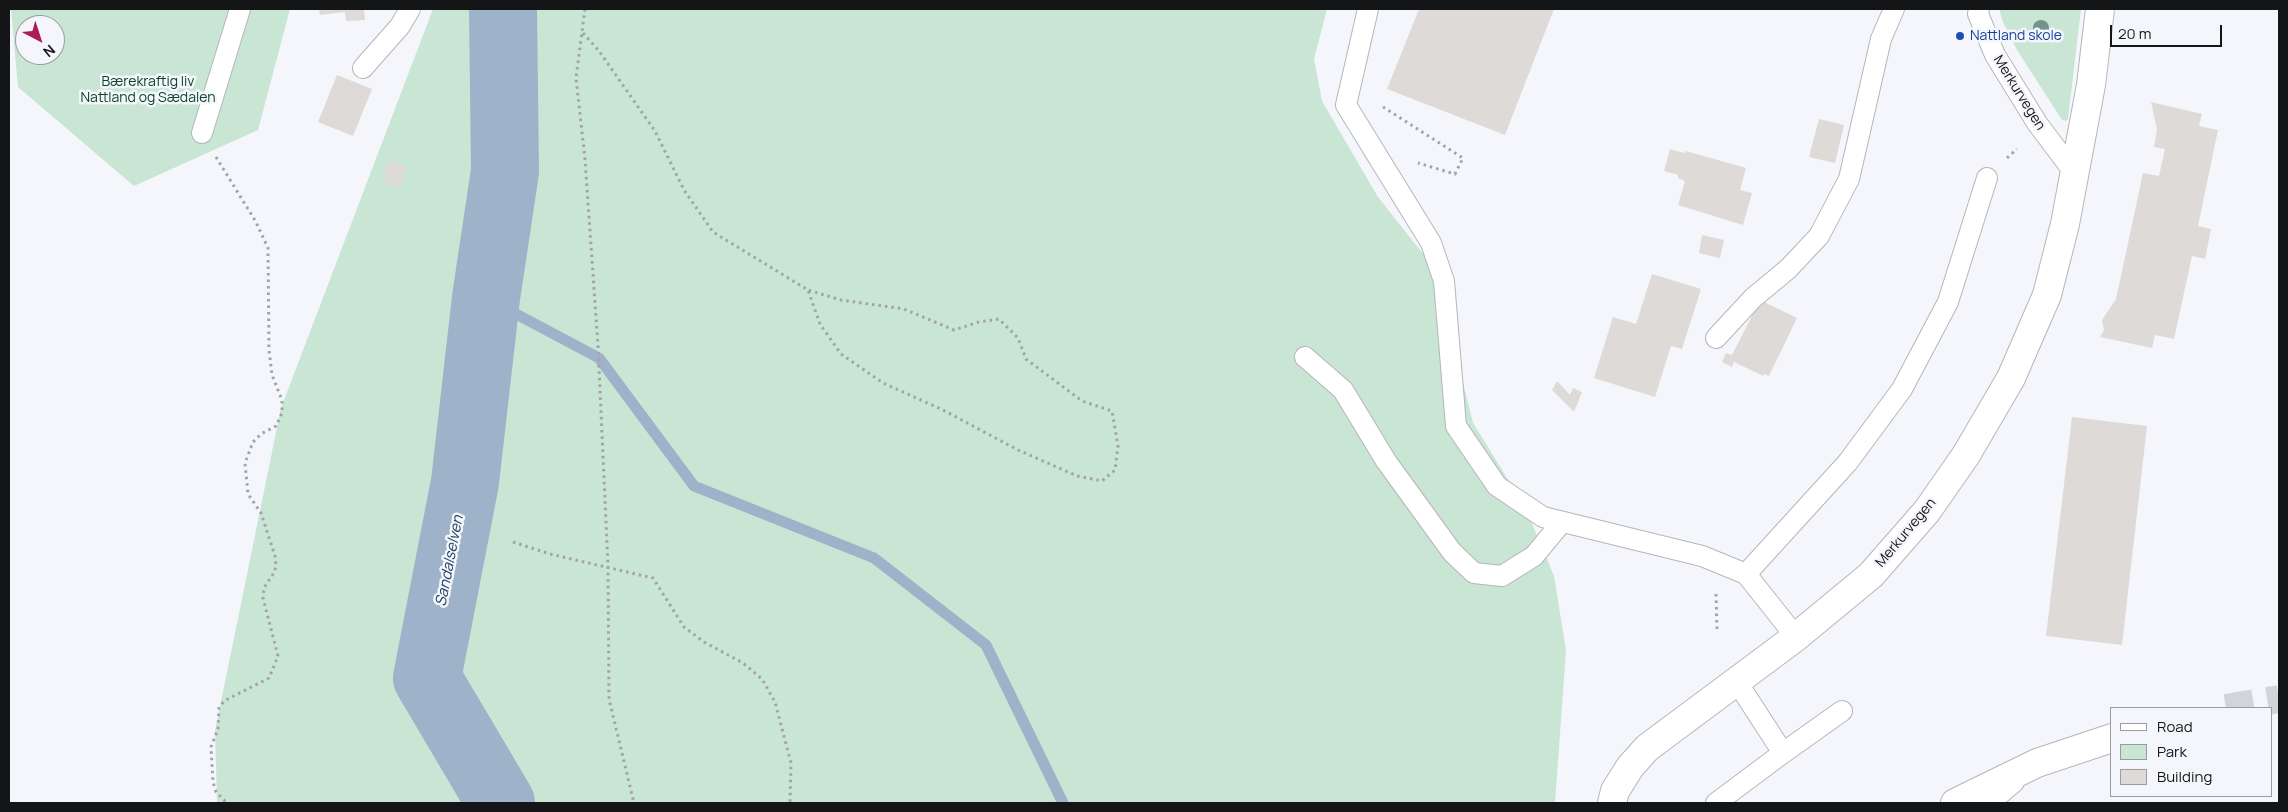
<!DOCTYPE html>
<meta charset="utf-8">
<style>
body{margin:0}
#map{position:relative;width:2288px;height:812px;overflow:hidden;background:#f5f6fb;font-family:Manrope,sans-serif}
canvas{display:block}
.frame{position:absolute;inset:0;border:10px solid #141516;pointer-events:none}
.legend{position:absolute;left:2110px;top:707px;width:162px;height:90px;box-sizing:border-box;background:#f5f6fb;border:1px solid #9b9c9f;margin:0;padding:6px 9px;list-style:none;font-size:15px;color:#141516}
.legend li{display:flex;align-items:center;gap:10px;height:25px}
.legend b{width:25px;border:1px solid #9b9c9f}
.north{position:absolute;left:15px;top:15px;width:50px;height:50px;box-sizing:border-box;background:#f5f6fb;border:1px solid #9b9c9f;border-radius:50%;rotate:140deg;font-size:14px;font-weight:700;line-height:20px;text-align:center;color:#141516}
.north::after{content:'';display:block;margin:auto;width:18px;height:22px;background:#ac1c56;clip-path:polygon(50% 0,100% 100%,50% 72%,0 100%)}
.scale{position:absolute;left:2110px;top:25px;width:112px;height:22px;box-sizing:border-box;border:2px solid #141516;border-top:0;padding-left:6px;font-size:15px;line-height:18px;white-space:nowrap;color:#141516;-webkit-text-stroke:4px #f5f6fb;paint-order:stroke}
</style>
<div id="map">
<canvas width="2288" height="812"></canvas>
<div class="frame"></div>
<ul class="legend">
<li><b style="height:6px;background:#fff"></b>Road</li>
<li><b style="height:14px;background:#c9e5d4"></b>Park</li>
<li><b style="height:14px;background:#dedad7"></b>Building</li>
</ul>
<div class="north">N</div>
<div class="scale">20 m</div>
</div>
<script>
const g = document.querySelector('canvas').getContext('2d');
g.lineJoin = 'round';
function fillPath(path, color) { g.fillStyle = color; g.fill(path, 'evenodd'); }
const poly = rows => new Path2D(rows.map(r => 'M' + r).join(''));
function strokePath(path, color, width, dash) { g.strokeStyle = color; g.lineWidth = width; g.lineCap = dash ? 'butt' : 'round'; g.setLineDash(dash || []); g.stroke(path); }
function label(font, color, halo, rows, align = 'center') {
  g.font = font + ' Manrope,sans-serif'; g.lineWidth = 5; g.setLineDash([]); g.textBaseline = 'middle'; g.strokeStyle = halo; g.fillStyle = color; for (const [text, x, y, turn = 0] of rows) {
    g.save(); g.translate(x, y); g.rotate((+turn || 0) * Math.PI / 180); g.textAlign = isNaN(turn) ? turn : align; if (halo) g.strokeText(text, 0, 0); g.fillText(text, 0, 0); g.restore();
  }
}
fillPath(poly([
 [11,9,290,9,258,130,134,186,18,87],
 [25,25,55,25,55,55,25,55],
 [433,9,1327,9,1314,59,1322,101,1378,197,1435,269,1473,423,1525,507,1554,576,1566,650,1555,803,217,803,215,731,281,408],
 [1999,9,2081,9,2068,119,2066,121,2062,120,2017,50,2003,22]
]), '#c9e5d4');
strokePath(poly([
 [486,298,599,358,694,486,874,558,986,645,1063,803]
]), '#9eb2ca', 11);
strokePath(poly([
 [501,803,427,678,465,482,486,298,505,171,503,9]
]), '#9eb2ca', 68);
fillPath(poly([
 [319,9,364,9,365,20,346,21,345,12,320,15],
 [1419,9,1554,9,1505,135,1387,89],
 [337,75,372,89,353,136,318,122],
 [2151,102,2202,114,2199,126,2218,130,2198,226,2211,229,2205,259,2192,256,2174,339,2155,335,2152,348,2100,337,2104,330,2102,320,2116,299,2143,173,2159,176,2165,149,2154,147,2157,130],
 [1819,119,1844,125,1835,163,1809,157],
 [1670,149,1684,153,1686,151,1746,168,1740,190,1752,193,1743,225,1678,205,1685,181,1678,178,1678,175,1664,171],
 [388,161,406,165,401,187,384,184],
 [1702,235,1724,240,1720,258,1699,253],
 [1652,274,1701,289,1682,349,1671,346,1655,397,1594,378,1613,317,1636,324],
 [1760,300,1797,318,1769,376,1764,374,1763,376,1734,362,1732,367,1722,362,1726,353,1732,355],
 [1557,381,1570,395,1573,388,1582,392,1574,412,1552,390],
 [2072,417,2147,426,2122,645,2046,636]
]), '#dedad7');
strokePath(poly([
 [2226,708,2279,699]
]), '#d3d4d9', 28, [28, 14]);
const lane = poly([
 [1368,9,1346,105,1431,243,1444,281,1456,426,1497,486,1543,517,1702,556,1746,574,1796,637],
 [1979,9,1978,14,1995,55,2037,123,2073,171],
 [363,68,400,26,410,9],
 [202,133,240,9],
 [1716,338,1753,298,1788,269,1819,236,1849,179,1881,39,1894,9],
 [1305,357,1343,390,1386,461,1452,552,1474,573,1502,576,1534,556,1562,522],
 [1746,574,1848,462,1902,389,1948,302,1987,178],
 [1737,682,1783,753,1842,711],
 [1716,803,1783,753],
 [1989,803,2014,782]
]);
const street = poly([
 [1612,803,1615,791,1630,767,1647,748,1796,637,1871,575,1927,511,1966,455,2011,378,2047,295,2065,224,2091,85,2100,9]
]);
const secondary = poly([
 [1955,803,2037,763,2112,738]
]);
strokePath(lane, '#b5b6ba', 22);
strokePath(street, '#b5b6ba', 30);
strokePath(secondary, '#b5b6ba', 30);
strokePath(poly([
 [585,9,576,78,585,159,598,346,608,566,609,699,634,803],
 [583,33,599,51,655,131,684,190,713,232,808,290,820,324,841,354,883,383,943,410,1018,450,1077,476,1102,481,1115,470,1118,446,1112,411,1082,401,1026,359,1018,338,999,319,979,322,954,330,904,309,841,300,808,290],
 [1383,107,1463,158,1455,174,1418,163],
 [216,157,256,222,268,248,269,350,272,375,282,400,282,413,276,426,261,434,253,442,245,463,248,494,261,513,276,559,275,571,264,588,263,598,278,656,269,678,224,701,219,708,218,729,211,747,213,782,216,792,227,803],
 [2007,158,2017,149],
 [513,542,550,554,653,578,684,627,704,642,743,663,762,679,775,702,791,763,790,803],
 [1716,594,1717,629]
]), '#a2a3a7', 3, [2.5, 4]);
strokePath(lane, '#fff', 20);
strokePath(street, '#fff', 28);
strokePath(secondary, '#fff', 28);
g.fillStyle = '#749489';
for (const [x, y] of [
 [2041,28]
]) { g.beginPath(); g.arc(x, y, 8, 0, 2 * Math.PI); g.fill(); }
for (const [x, y, r, color] of [
 [1960,36,5,"#1a4fb4"]
]) { const dot = new Path2D(); dot.arc(x, y, r, 0, 2 * Math.PI); g.fillStyle = color; g.fill(dot); strokePath(dot, '#f5f6fb', 2); }
label('14px', '#164399', '#f5f6fb', [
 ["Nattland skole",1970,36]
], 'left');
label('14px', '#0a442c', '#f5f6fb', [
 ["Bærekraftig liv",148,82],
 ["Nattland og Sædalen",148,98]
]);
label('14px', '#141516', '#f5f6fb', [
 ["Merkurvegen",2019,93,58],
 ["Merkurvegen",1906,533,-50]
]);
label('italic 15px', '#214164', '#f5f6fb', [
 ["Sandalselven",450,561,-79]
]);
</script>
